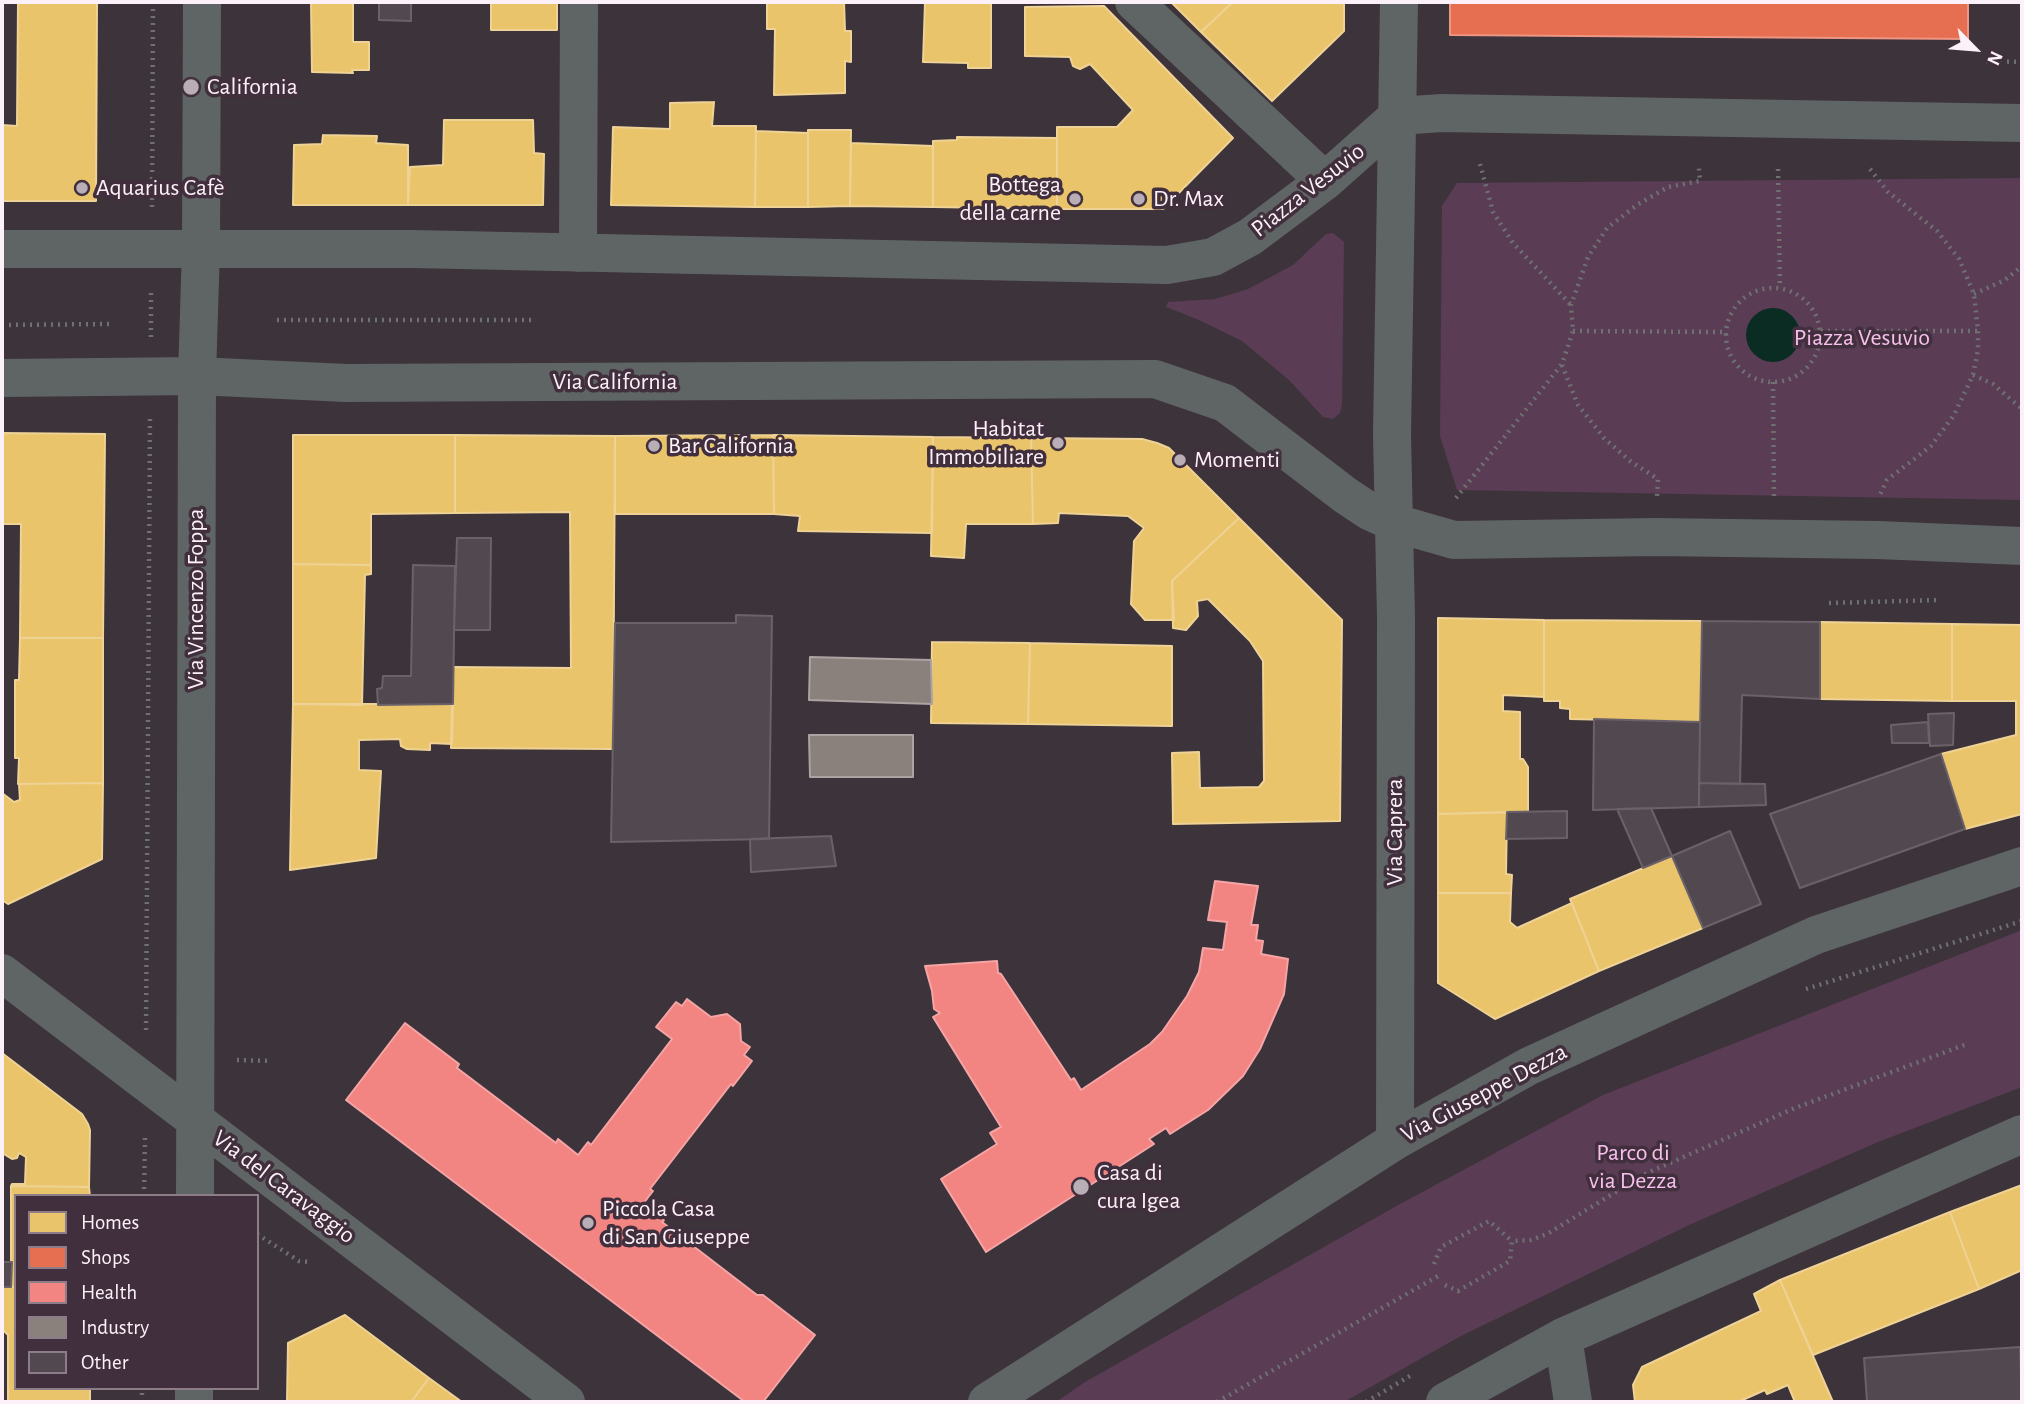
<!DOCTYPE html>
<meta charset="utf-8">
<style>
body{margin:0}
#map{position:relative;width:2024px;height:1404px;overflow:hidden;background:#3d333b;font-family:"Alegreya Sans",sans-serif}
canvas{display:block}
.frame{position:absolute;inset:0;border:4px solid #fcf1f9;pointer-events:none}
.legend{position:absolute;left:14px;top:1194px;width:245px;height:196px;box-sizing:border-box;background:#412f3d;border:2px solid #8c7d88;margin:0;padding:9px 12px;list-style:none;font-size:21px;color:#fcf1f9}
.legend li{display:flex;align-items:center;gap:14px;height:35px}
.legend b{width:35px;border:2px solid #8c7d88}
.north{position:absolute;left:1940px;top:14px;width:70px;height:70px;-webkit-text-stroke:5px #412f3d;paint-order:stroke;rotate:115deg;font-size:19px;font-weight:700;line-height:28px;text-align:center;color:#fcf1f9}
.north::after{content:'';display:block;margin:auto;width:24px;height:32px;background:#fcf1f9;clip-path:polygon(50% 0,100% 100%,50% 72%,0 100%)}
</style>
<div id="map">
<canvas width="2024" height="1404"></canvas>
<div class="frame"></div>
<ul class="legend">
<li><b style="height:19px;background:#e9c46a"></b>Homes</li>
<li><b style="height:19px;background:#e76f51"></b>Shops</li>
<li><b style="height:19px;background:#f28482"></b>Health</li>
<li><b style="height:19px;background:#8a817c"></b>Industry</li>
<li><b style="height:19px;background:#524950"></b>Other</li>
</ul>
<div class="north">N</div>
</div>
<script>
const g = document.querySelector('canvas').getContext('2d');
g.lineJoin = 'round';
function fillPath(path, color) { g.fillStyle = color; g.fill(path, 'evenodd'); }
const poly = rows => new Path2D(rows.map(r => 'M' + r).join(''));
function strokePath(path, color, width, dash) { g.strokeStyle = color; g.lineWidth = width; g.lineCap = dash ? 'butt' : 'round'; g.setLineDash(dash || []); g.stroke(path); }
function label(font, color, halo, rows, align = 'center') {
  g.font = font + ' "Alegreya Sans",sans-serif'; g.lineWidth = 7; g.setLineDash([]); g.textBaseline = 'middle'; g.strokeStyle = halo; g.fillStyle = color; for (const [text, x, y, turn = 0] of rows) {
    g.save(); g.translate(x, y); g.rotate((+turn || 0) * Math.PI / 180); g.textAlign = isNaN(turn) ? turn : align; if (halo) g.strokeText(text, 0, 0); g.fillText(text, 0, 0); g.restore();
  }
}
fillPath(poly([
 [2022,178,2022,500,1457,490,1440,436,1442,206,1457,183],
 [1333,233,1344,242,1342,405,1340,413,1333,419,1323,417,1289,380,1242,341,1199,320,1166,307,1168,302,1215,299,1248,289,1293,265,1326,234],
 [2022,930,2022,1087,1878,1142,1689,1225,1459,1337,1344,1402,1056,1402,1085,1382,1400,1204,1603,1095]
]), '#5b3c55');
fillPath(poly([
 '1746 335a27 27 0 1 1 54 0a27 27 0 1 1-54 0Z'
]), '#0a2c23');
const homes = poly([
 [28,2,97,3,96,201,2,201,2,125,17,126,18,3,28,2],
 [311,2,353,2,353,42,369,42,369,70,352,70,353,73,312,72,311,2],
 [491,2,557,2,557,30,491,30,491,2],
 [767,2,844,2,845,31,851,31,851,62,845,61,845,93,774,95,775,29,767,29,767,2],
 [925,2,991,2,991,68,968,68,968,63,923,62,925,2],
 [1171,2,1233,2,1201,32,1171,2],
 [1233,2,1344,2,1344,31,1272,101,1201,32,1233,2],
 [1104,6,1233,138,1163,209,1057,209,1057,127,1117,127,1133,110,1090,64,1080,69,1073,66,1070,57,1025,56,1025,7,1104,6],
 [714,102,712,126,756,126,755,207,611,205,613,127,670,129,670,103,714,102],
 [444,120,533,120,534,153,544,154,543,205,408,205,410,167,443,165,444,120],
 [808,130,851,130,850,206,808,207,808,130],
 [756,131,808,133,808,207,755,207,756,131],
 [323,135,377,136,376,143,408,145,408,205,293,205,294,145,322,144,323,135],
 [957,137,1057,138,1057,209,933,207,933,141,957,140,957,137],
 [851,143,933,146,933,207,850,206,851,143],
 [2,433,105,434,103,638,20,638,21,524,2,524,2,433],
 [293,435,455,435,455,513,371,514,371,565,293,564,293,435],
 [455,435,615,436,613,749,451,748,453,667,571,668,570,512,455,513,455,435],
 [773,435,774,514,615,514,615,436,773,435],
 [773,435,933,437,932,533,798,531,800,516,774,514,773,435],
 [933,437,1031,438,1033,524,966,524,964,558,931,556,933,437],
 [1031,438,1142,439,1157,443,1169,448,1239,518,1172,581,1174,620,1145,620,1131,604,1134,541,1144,528,1128,516,1059,513,1058,523,1033,524,1031,438],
 [1239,518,1342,620,1340,821,1173,824,1172,753,1199,752,1200,788,1259,787,1264,781,1263,661,1250,641,1208,599,1197,601,1198,616,1186,630,1173,628,1172,581,1239,518],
 [293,564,371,565,371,574,365,575,362,705,293,704,293,564],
 [1438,618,1544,620,1544,697,1503,695,1503,711,1520,712,1520,759,1523,759,1528,767,1528,812,1438,814,1438,618],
 [1544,620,1702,621,1700,722,1570,719,1570,709,1560,708,1560,701,1544,701,1544,620],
 [1820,622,1952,624,1952,701,1820,699,1820,622],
 [1952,624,2022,625,2022,814,1965,829,1941,754,2016,735,2016,701,1952,701,1952,624],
 [20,638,103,638,103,783,18,784,19,758,15,758,15,680,19,680,20,638],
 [932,642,1030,643,1028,724,931,723,932,642],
 [1030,643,1172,646,1172,726,1028,724,1030,643],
 [293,704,453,704,452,744,430,743,430,750,407,749,401,746,400,739,359,740,359,770,381,771,376,858,290,870,293,704],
 [103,783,102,859,8,904,2,900,2,793,14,802,20,800,19,784,103,783],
 [1507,812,1506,874,1512,875,1511,893,1438,893,1438,814,1507,812],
 [1672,856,1703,928,1599,971,1570,899,1672,856],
 [1438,893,1511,893,1510,922,1517,928,1572,903,1599,971,1495,1019,1438,983,1438,893],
 [2,1053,82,1114,88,1124,90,1130,89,1187,11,1186,12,1184,25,1184,26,1157,19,1153,17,1158,12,1159,2,1153,2,1053],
 [2022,1185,2022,1270,1979,1289,1950,1212,2022,1185],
 [11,1186,89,1187,90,1196,16,1196,16,1287,11,1287,11,1186],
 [1950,1212,1979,1289,1813,1355,1780,1280,1950,1212],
 [1780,1280,1833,1402,1795,1402,1788,1385,1767,1394,1765,1390,1738,1402,1635,1402,1633,1385,1642,1367,1761,1311,1754,1294,1780,1280],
 [2,1287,16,1287,16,1388,90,1388,90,1402,8,1402,8,1335,2,1329,2,1287],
 [345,1315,429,1378,411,1402,287,1402,288,1343,345,1315],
 [429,1378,462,1402,411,1402,429,1378]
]);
fillPath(homes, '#e9c46a');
strokePath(homes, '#efd295', 2);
const shops = poly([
 [1450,2,1968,2,1968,39,1450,35,1450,2]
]);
fillPath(shops, '#e76f51');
strokePath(shops, '#ed9683', 2);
const health = poly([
 [1215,881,1258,886,1251,925,1258,925,1256,940,1263,941,1261,954,1288,959,1284,994,1260,1049,1243,1076,1208,1110,1170,1134,1166,1128,1149,1139,1154,1144,986,1252,941,1179,997,1144,990,1133,1001,1127,933,1017,940,1013,934,1009,932,991,925,966,997,961,998,973,1001,974,1071,1080,1074,1078,1081,1090,1150,1044,1162,1032,1187,996,1199,972,1203,948,1223,950,1227,922,1208,920,1215,881],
 [687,999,711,1017,727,1014,740,1024,741,1041,750,1047,744,1055,752,1061,733,1086,731,1084,650,1189,653,1191,643,1204,664,1220,662,1222,757,1295,763,1295,815,1335,763,1402,745,1402,346,1100,405,1023,459,1064,457,1068,556,1143,558,1139,578,1155,588,1142,591,1145,672,1039,656,1027,676,1002,682,1006,687,999]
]);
fillPath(health, '#f28482');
strokePath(health, '#f5a5a6', 2);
const industry = poly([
 [810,657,931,660,932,704,809,700,810,657],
 [809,735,913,735,913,777,810,777,809,735]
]);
fillPath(industry, '#8a817c');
strokePath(industry, '#aca3a2', 2);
const building = poly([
 [379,2,411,2,411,21,379,20,379,2],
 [457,538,491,538,490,630,454,630,457,538],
 [413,565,455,566,453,704,378,705,377,689,382,688,383,676,411,676,413,565],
 [736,615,772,616,769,839,611,842,615,623,736,623,736,615],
 [1702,621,1820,622,1820,699,1742,695,1740,784,1699,783,1702,621],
 [1954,713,1953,745,1930,746,1928,714,1954,713],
 [1594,719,1700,722,1699,807,1593,810,1594,719],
 [1928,722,1929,743,1892,743,1891,725,1928,722],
 [1941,754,1965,829,1800,888,1770,814,1941,754],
 [1699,783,1765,784,1766,805,1699,807,1699,783],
 [1651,808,1672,856,1643,868,1617,809,1651,808],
 [1567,811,1567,838,1506,839,1507,812,1567,811],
 [1730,831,1761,904,1703,928,1672,856,1730,831],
 [831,836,836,866,751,872,750,839,831,836],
 [2,1262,12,1262,11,1287,2,1287,2,1262],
 [2020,1347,2022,1402,1867,1402,1864,1358,2020,1347]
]);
fillPath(building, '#524950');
strokePath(building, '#6b6269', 2);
strokePath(poly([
 [1986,61,2022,62],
 [1480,164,1493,212,1513,243,1571,305],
 [1778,169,1780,288],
 [1870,169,1888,192,1937,231,1959,259,1974,294,1978,331,1978,350,1973,375,1954,415,1931,446,1887,480,1879,497],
 [152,207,153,2],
 '1726 335a47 47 0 1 1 94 0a47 47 0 1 1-94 0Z',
 [1974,294,2005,280,2022,266],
 [277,320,531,320],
 [2,325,113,324],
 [1573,331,1726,332],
 [1821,331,1978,331],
 [151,337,151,290],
 [1562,365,1578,405,1604,438,1630,461,1658,479,1657,496],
 [1973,375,1993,384,2022,409],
 [1773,382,1774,497],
 [1456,498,1562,364,1573,331,1571,305,1588,257,1607,228,1637,205,1668,187,1700,181,1699,168],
 [1829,603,1940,600],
 [1806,989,2022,921],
 [146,1030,150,419],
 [237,1060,272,1061],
 [144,1196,145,1137],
 [257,1234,299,1261,311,1262],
 [1434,1264,1441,1247,1489,1221,1512,1241],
 [1445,1285,1458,1291,1510,1261,1512,1241,1531,1240,1547,1234,1647,1173,1795,1108,1967,1044],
 [142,1402,142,1388],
 [1217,1402,1440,1275],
 [1366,1402,1410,1376]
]), '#6e7071', 4.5, [2, 5]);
strokePath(poly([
 [1134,2,1325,181],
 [2,249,413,249,1167,265,1213,257,1250,237,1325,181,1398,116,1442,113,2022,123],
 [578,253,579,2],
 [2,378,197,376,346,383,1155,379,1225,403,1345,495,1369,511,1395,523,1454,540,1656,537,1877,540,2022,546],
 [2,973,566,1402],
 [1395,1141,1396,618,1392,435,1399,2],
 [195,1196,197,376,201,248,202,2],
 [1563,1337,1573,1402],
 [194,1388,194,1402],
 [987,1402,1395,1141,1529,1066,1816,935,2022,866],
 [1445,1402,1563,1337,2022,1134]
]), '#5f6564', 38);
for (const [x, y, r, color] of [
 [191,87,9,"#b9aeb6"],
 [82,188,7,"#b9aeb6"],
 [1075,199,7,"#b9aeb6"],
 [1139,199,7,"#b9aeb6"],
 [1058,443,7,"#b9aeb6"],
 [654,446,7,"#b9aeb6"],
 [1180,460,7,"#b9aeb6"],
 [1081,1187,9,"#b9aeb6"],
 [588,1223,7,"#b9aeb6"]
]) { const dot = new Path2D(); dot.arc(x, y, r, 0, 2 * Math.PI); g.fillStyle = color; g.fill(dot); strokePath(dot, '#412f3d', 2.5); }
label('24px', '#fcf1f9', '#412f3d', [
 ["California",207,87],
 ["Bottega",1061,185,"right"],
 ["della carne",1061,213,"right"],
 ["Aquarius Cafè",96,188],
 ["Dr. Max",1153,199],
 ["Habitat",1044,429,"right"],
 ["Immobiliare",1044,457,"right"],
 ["Bar California",668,446],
 ["Momenti",1194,460],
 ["Casa di",1097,1173],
 ["cura Igea",1097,1201],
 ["Piccola Casa",602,1209],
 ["di San Giuseppe",602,1237]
], 'left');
label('24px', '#fcf1f9', '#412f3d', [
 ["Piazza Vesuvio",1308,190,-38],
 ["Via California",615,382],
 ["Via Vincenzo Foppa",196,599,-90],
 ["Via Caprera",1395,832,-90],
 ["Via Giuseppe Dezza",1484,1093,-28],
 ["Via del Caravaggio",284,1187,37]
]);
label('24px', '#f8c0ec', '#412f3d', [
 ["Piazza Vesuvio",1862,338],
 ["Parco di",1633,1153],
 ["via Dezza",1633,1181]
]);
</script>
